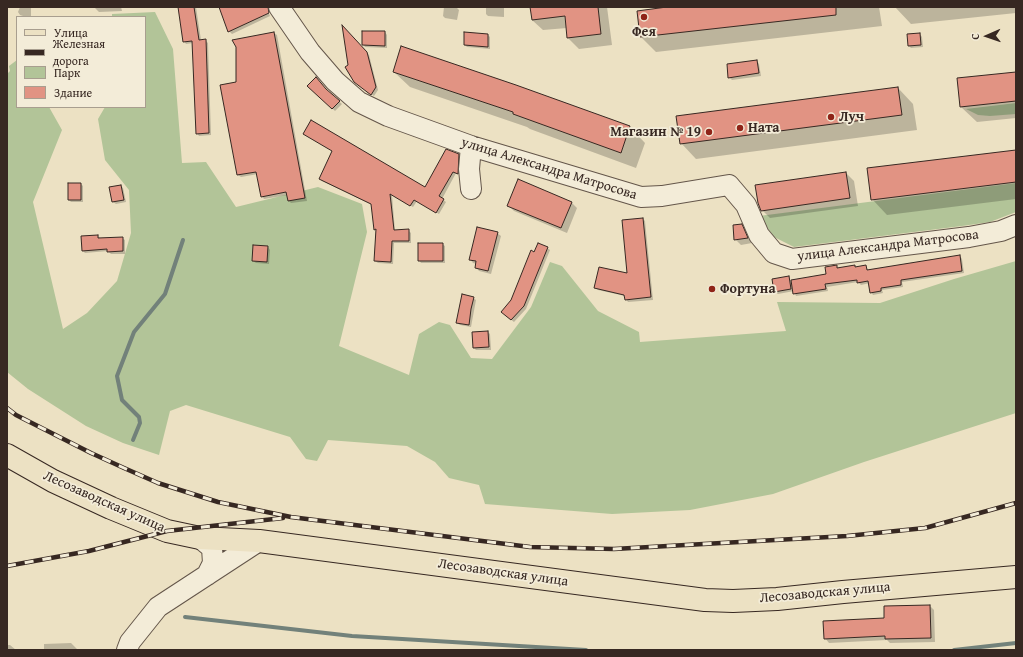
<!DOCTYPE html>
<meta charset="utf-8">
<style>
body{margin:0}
#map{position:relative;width:1023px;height:657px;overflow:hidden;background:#ece1c3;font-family:"Gentium Book Plus",serif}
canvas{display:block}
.frame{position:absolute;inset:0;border:8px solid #372822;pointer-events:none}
.legend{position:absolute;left:16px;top:16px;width:130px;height:92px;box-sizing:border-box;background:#f3ecd8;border:1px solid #a89e8f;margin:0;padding:5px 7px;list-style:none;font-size:12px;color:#372822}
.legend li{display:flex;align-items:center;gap:8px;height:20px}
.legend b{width:20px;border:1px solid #a89e8f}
.north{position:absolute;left:967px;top:16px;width:40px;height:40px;-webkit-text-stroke:3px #f3ecd8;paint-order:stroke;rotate:268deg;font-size:11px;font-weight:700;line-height:16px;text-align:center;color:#372822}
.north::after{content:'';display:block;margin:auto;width:14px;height:18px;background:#372822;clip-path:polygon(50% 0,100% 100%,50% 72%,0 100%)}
</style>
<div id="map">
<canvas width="1023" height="657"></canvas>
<div class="frame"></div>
<ul class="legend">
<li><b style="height:5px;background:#ece1c3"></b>Улица</li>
<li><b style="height:5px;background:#372822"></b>Железная дорога</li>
<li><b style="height:11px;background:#b2c498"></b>Парк</li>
<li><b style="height:11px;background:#e19383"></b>Здание</li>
</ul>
<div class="north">С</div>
</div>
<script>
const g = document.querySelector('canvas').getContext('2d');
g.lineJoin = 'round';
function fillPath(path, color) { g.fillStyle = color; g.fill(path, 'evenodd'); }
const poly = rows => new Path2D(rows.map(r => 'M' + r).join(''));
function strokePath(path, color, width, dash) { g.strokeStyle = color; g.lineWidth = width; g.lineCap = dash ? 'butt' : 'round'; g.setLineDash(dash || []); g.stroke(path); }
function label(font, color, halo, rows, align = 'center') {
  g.font = font + ' "Gentium Book Plus",serif'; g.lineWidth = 3.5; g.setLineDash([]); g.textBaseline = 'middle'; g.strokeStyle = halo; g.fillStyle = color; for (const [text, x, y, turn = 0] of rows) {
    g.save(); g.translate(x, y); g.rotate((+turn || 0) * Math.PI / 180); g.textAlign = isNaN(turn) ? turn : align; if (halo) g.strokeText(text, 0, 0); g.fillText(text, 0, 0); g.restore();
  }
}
fillPath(poly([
 [155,12,173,49,182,163,206,162,236,207,318,187,362,204,367,232,339,346,409,375,419,334,439,322,450,325,471,358,492,359,531,307,550,262,562,266,598,311,639,332,640,342,786,331,777,302,880,303,954,279,1016,261,1016,413,864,462,773,494,690,510,612,514,485,504,479,485,449,478,435,462,407,446,328,440,317,461,306,459,290,437,186,405,170,411,159,455,123,443,86,426,28,389,7,372,7,74,10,71,9,66,17,60,17,107,49,107,62,130,33,202,63,329,87,313,117,281,131,233,129,190,105,160,98,119,105,107,145,107,145,17,112,17,112,14],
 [1016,103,1016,114,990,116,978,115,966,109],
 [1016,183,1016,212,990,222,962,226,794,247,774,237,759,216]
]), '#b2c498');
fillPath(poly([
 [20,7,31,7,31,17,26,17,20,15,18,12],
 [94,7,121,7,122,11,99,12],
 [179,7,196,7,201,40,205,40,208,43,211,135,199,136,197,133,193,43,186,44,184,41],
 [221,7,266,7,270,16,232,34,229,31],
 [444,7,457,8,459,10,457,20,445,18,443,16],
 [486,7,504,7,504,17,488,16,486,14],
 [531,7,607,7,612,45,579,49,568,38,567,28,543,30,532,20],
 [676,7,879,7,882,26,656,52,641,37],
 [895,7,1016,7,1016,13,911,24],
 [343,28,369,55,378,90,374,96,357,84,349,65],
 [385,32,387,35,387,48,365,47,363,44],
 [274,33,277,35,307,201,291,203,289,201,288,195,264,199,262,196,258,174,241,177,238,175,222,86,238,83],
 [465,33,488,35,490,37,490,49,467,47,465,45],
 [920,34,922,37,923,47,911,48,909,46],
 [757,61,759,64,761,76,732,80,729,77],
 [394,72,539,94,630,127,645,143,636,168,530,129,527,127,410,87],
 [1016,73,1016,118,977,122,961,107,958,79],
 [309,86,327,91,342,104,335,111],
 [898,88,913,104,917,130,696,159,681,143],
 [1016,151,1016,199,887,215,872,199],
 [458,155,461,157,460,175,456,173,442,199,446,202,439,214,417,201,413,207,392,195,395,231,408,230,411,233,411,243,394,243,393,264,378,263,375,261,376,231,375,229,372,205,322,181,320,178,425,189],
 [846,173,854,181,858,206,770,218,762,210],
 [81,184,83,186,83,202,71,202,69,200],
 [121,186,123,188,126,202,116,204,113,202],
 [571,202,577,208,567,233,514,211,508,205],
 [643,219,645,221,653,300,628,302,626,299,625,296,598,290,595,287,628,274],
 [741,225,747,230,752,243,741,245,735,239],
 [497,233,501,236,491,274,479,271,476,267,477,264,473,263,470,259],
 [98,236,101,239,122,238,125,240,125,254,111,254,108,251,85,253,83,251],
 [442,244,445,246,445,263,421,263,419,260],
 [268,247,270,250,269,264,256,263,253,261],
 [547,248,550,250,526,309,514,322,505,315,535,253],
 [960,256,962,259,964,273,902,282,903,287,882,290,883,293,873,295,871,292,870,283,861,285,858,282,827,287,828,291,796,296,794,291,778,294,775,292,789,277,791,281,827,275,836,266,839,269,855,266,856,268,866,266,868,270],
 [473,298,476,300,471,327,460,325,457,323],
 [488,332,490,334,491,350,476,350,474,348],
 [930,606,934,610,935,642,890,643,887,640,829,643,825,638,885,619,885,607],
 [71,643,78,650,44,650,44,644],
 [7,645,10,645,16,650,7,650]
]), '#0003');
strokePath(poly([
 [133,440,140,423,139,417,122,400,117,376,134,332,165,294,183,240],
 [185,617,352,636,586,650],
 [954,650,1016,643]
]), '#72817a', 4);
const building = poly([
 [178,7,194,7,199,40,206,39,209,133,196,134,192,41,183,42,178,7],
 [219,7,268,7,269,13,228,32,219,7],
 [530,7,598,7,601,34,567,38,565,16,532,20,530,7],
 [667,7,836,7,836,15,640,37,637,11,667,7],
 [342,25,367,52,376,87,371,95,354,82,345,67,348,65,342,25],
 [362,31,385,31,385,46,362,45,362,31],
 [274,32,305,198,288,201,286,192,261,197,256,172,237,175,220,85,236,82,236,47,232,40,274,32],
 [464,32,488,34,488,47,464,45,464,32],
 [920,33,921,45,908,46,907,34,920,33],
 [401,46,516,85,630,126,621,153,513,114,513,112,393,72,401,46],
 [757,60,759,73,728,78,727,64,757,60],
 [1016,72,1016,101,960,107,957,78,1016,72],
 [316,77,326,89,340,101,332,109,307,86,316,77],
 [898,87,902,115,680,144,676,116,898,87],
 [311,120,425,187,446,149,459,154,458,174,453,172,439,196,444,199,436,213,414,200,410,206,390,194,394,230,409,229,409,241,392,241,391,262,374,261,376,229,374,230,371,204,319,179,332,151,303,134,311,120],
 [1016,150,1016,182,871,200,867,168,1016,150],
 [846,172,850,198,761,211,758,203,755,185,846,172],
 [518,179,572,202,561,228,507,206,518,179],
 [68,183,81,183,81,200,68,200,68,183],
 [121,185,124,200,112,202,109,187,121,185],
 [643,218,651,297,625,300,624,295,594,288,599,267,627,273,622,220,643,218],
 [742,224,748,238,734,240,733,225,742,224],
 [477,227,498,232,488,271,475,268,476,261,469,260,477,227],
 [98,235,98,238,123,237,123,251,107,252,107,249,82,251,81,236,98,235],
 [418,243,443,243,443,261,418,261,418,243],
 [538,243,548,247,524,306,511,320,501,312,511,300,531,250,534,252,538,243],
 [253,245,268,246,267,262,252,261,253,245],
 [960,255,962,271,901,280,901,285,881,288,881,291,870,293,868,281,857,283,857,280,825,284,826,289,793,294,791,280,826,274,825,267,837,265,837,268,855,265,855,267,866,265,867,270,960,255],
 [789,276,791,289,774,292,772,279,789,276],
 [462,294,474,297,471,309,469,325,456,323,462,294],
 [488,331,489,347,473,348,472,332,488,331],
 [930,605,931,638,885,639,885,636,824,639,823,621,884,618,884,606,930,605]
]);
fillPath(building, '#e19383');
strokePath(building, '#372822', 1);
const minor = poly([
 [279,7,310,52,335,81,359,102,388,116,471,146,641,197,662,196,729,185,746,205,759,235,774,253,792,259,969,237,1001,231,1016,225],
 [471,189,469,169,471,146],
 [200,538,212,548,213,563,207,575],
 [127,650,130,642,158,607,259,541]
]);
const major = poly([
 [7,455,53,481,111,508,167,531,200,538,259,541,705,600,733,601,777,599,843,592,1016,577]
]);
strokePath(minor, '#64564a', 22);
strokePath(major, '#372822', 24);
strokePath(minor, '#f3ecd8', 20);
strokePath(major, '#ece1c3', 22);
const rail = poly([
 [7,408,16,415,91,453,124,468,158,483,218,502,291,517,530,547,614,549,847,536,925,528,1016,503],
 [7,566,89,551,167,531,283,518]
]);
strokePath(rail, '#372822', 4.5);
strokePath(rail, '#f3ecd8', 3, [9]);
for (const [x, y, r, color] of [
 [644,17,4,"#8f2418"],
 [831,117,4,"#8f2418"],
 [740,128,4,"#8f2418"],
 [709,132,4,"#8f2418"],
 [712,289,4,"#8f2418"]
]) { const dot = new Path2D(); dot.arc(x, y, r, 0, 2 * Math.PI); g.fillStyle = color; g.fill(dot); strokePath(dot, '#f3ecd8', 1.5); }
label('bold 14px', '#372822', '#f3ecd8', [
 ["Фея",644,32,"center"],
 ["Луч",839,117],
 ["Ната",748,128],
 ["Магазин № 19",701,132,"right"],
 ["Фортуна",720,289]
], 'left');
label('14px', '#372822', '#f3ecd8', [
 ["улица Александра Матросова",549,169,17],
 ["улица Александра Матросова",888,246,-7],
 ["Лесозаводская улица",104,502,24],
 ["Лесозаводская улица",503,573,8],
 ["Лесозаводская улица",825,593,-5]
]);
</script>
